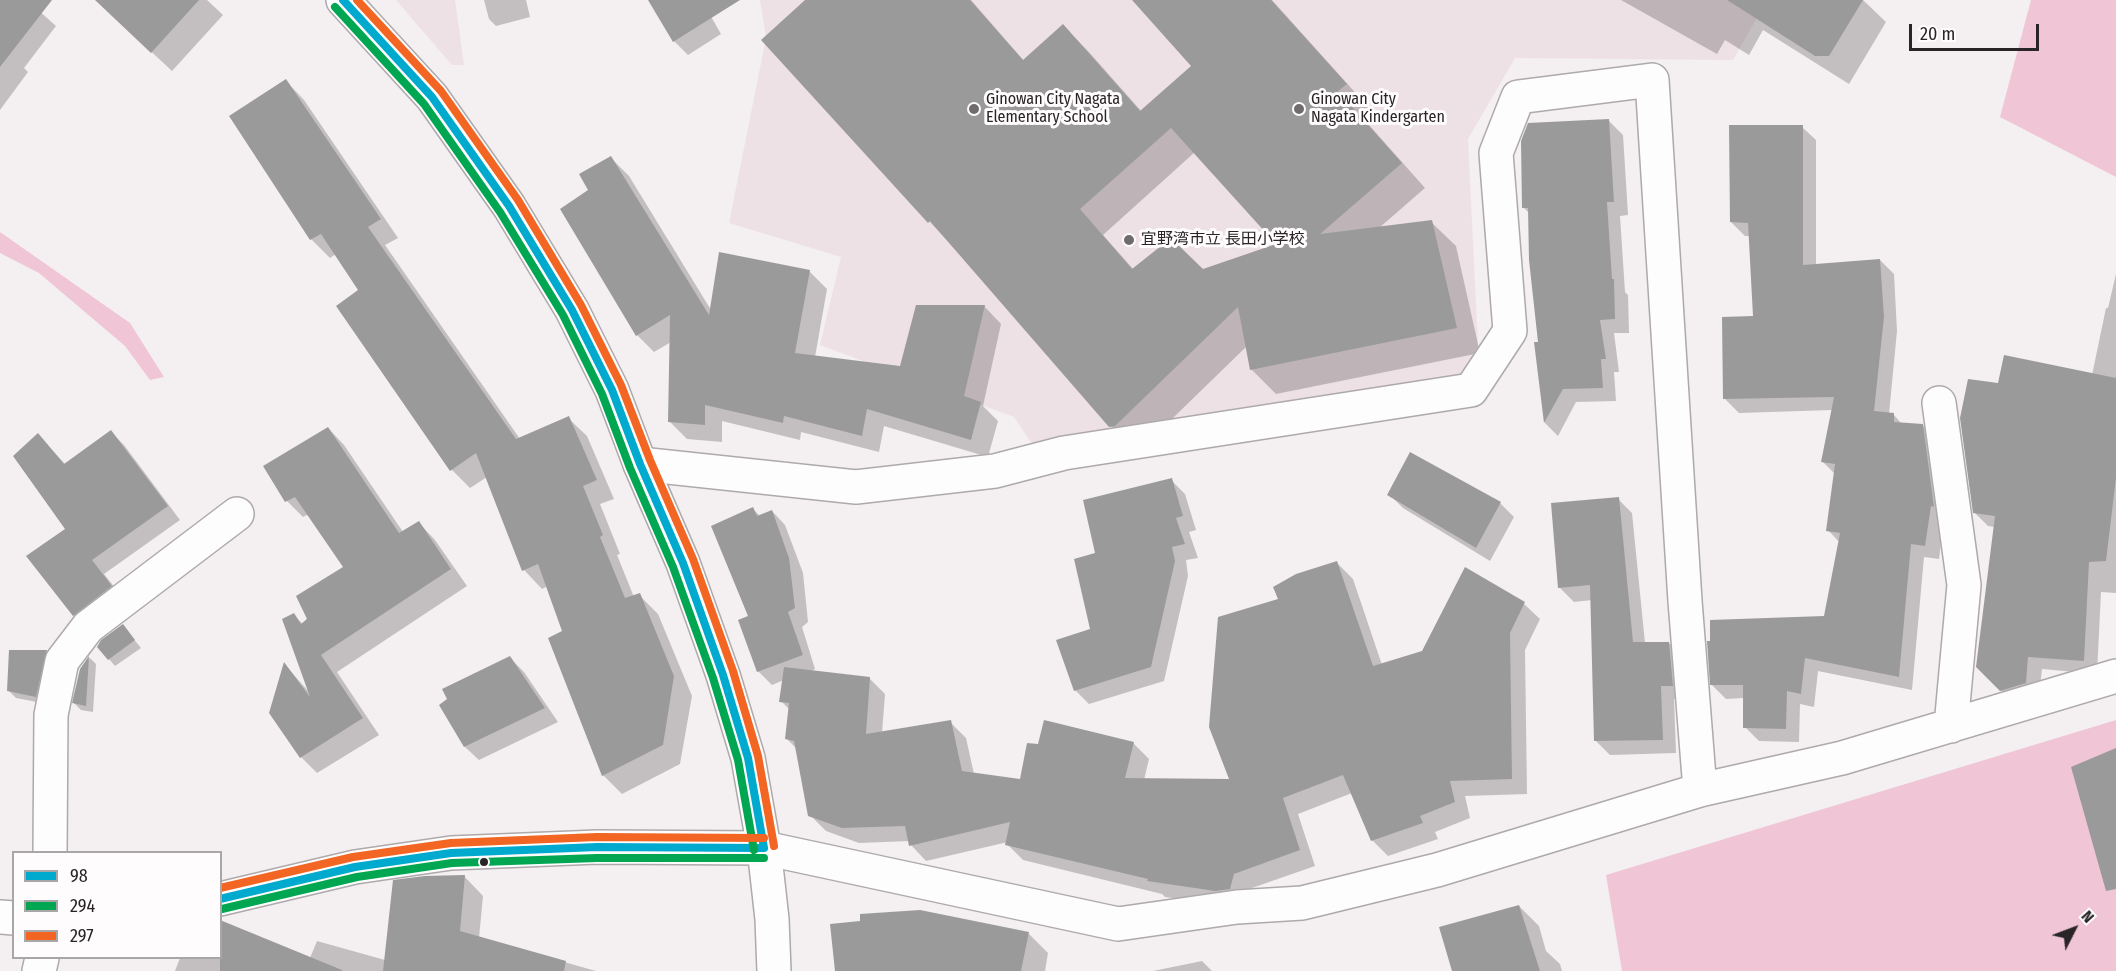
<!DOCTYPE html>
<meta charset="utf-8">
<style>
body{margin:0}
#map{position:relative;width:2116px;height:971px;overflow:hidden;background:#f4eff1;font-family:"Fira Sans Condensed",sans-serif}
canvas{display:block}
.legend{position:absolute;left:12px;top:851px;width:210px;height:108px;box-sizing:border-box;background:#fefcfd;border:2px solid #a9a6a7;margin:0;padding:8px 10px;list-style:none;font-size:18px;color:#292426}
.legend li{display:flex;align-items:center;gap:12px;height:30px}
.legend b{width:30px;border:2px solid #a9a6a7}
.north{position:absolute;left:2044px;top:899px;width:60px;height:60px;-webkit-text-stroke:4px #fefcfd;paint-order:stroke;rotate:48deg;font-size:16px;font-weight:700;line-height:24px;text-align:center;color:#292426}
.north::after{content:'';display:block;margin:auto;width:21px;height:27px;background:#292426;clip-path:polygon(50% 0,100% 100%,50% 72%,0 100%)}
.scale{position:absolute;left:1909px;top:24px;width:130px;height:27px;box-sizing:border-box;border:3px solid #292426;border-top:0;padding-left:8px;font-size:18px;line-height:21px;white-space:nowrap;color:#292426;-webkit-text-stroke:4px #fefcfd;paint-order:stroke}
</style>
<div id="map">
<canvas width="2116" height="971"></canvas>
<ul class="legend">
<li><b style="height:8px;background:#00a9ce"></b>98</li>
<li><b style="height:8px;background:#00a651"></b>294</li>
<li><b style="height:8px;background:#f26522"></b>297</li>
</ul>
<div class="north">N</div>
<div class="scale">20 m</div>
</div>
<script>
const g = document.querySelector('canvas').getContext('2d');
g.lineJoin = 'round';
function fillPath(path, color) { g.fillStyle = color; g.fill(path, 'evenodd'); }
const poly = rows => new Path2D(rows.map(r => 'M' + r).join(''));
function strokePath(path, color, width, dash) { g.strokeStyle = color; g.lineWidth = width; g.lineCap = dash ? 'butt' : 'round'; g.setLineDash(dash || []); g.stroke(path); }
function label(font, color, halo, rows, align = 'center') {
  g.font = font + ' "Fira Sans Condensed","Noto Sans JP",sans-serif'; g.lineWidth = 6; g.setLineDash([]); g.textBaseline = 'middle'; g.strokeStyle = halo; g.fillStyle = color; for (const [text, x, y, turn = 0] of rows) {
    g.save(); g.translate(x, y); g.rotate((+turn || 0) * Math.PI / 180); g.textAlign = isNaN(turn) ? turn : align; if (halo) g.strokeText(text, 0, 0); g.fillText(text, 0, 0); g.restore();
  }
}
fillPath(poly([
 [396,0,455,0,464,65,452,65],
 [760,0,1767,0,1733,60,1515,58,1468,139,1478,346,1456,381,1036,450,1014,417,820,345,841,257,729,223,766,38]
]), '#eee1e5');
fillPath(poly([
 [2031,0,2116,0,2116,177,2000,117],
 [0,232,130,323,164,377,150,380,125,346,39,273,0,253],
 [2116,720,2116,971,1622,971,1606,875]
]), '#f0c6d6');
fillPath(poly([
 [0,0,27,0,56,26,24,68,28,72,0,110],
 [96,0,207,0,223,15,172,71],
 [484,0,526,0,530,17,496,26,489,19],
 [650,0,712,0,709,13,721,34,688,55,674,41],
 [808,0,971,0,1024,61,1063,26,1088,51,1142,112,1193,66,1134,0,1272,0,1370,109,1361,116,1425,188,1379,228,1431,222,1456,246,1480,353,1276,394,1251,369,1247,346,1140,450,1135,451,1111,426,953,247,763,40],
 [1195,152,1278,245,1203,270,1134,270,1103,235],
 [1621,0,1863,0,1886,22,1849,84,1763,30,1749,55,1725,40,1717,54],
 [286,81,304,100,398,238,385,245,520,439,568,418,587,436,614,499,600,504,620,554,617,555,634,597,639,595,658,614,692,696,680,764,622,794,603,775,550,638,563,632,548,586,542,589,524,570,487,477,470,488,452,470,360,291,336,254,330,258,311,239,231,116],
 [1609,121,1623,135,1628,215,1620,216,1625,292,1628,295,1629,333,1614,333,1619,372,1614,372,1616,401,1576,402,1558,436,1545,423,1536,344,1539,343,1529,213,1524,208],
 [1802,127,1816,140,1816,266,1880,260,1894,274,1897,331,1889,414,1893,414,1902,424,1922,425,1936,439,1944,519,1939,559,1924,557,1912,690,1818,671,1814,707,1800,704,1799,742,1759,741,1745,727,1744,698,1726,699,1712,685,1825,617,1840,543,1828,530,1835,474,1822,461,1832,410,1739,413,1725,399,1754,317,1750,236,1745,236,1731,222],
 [611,158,629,176,711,310,809,271,827,289,815,357,902,367,984,306,1001,324,983,406,998,421,988,457,884,426,879,452,801,432,800,440,722,421,722,442,687,439,669,421,671,342,654,352,637,335,590,191],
 [2116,274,2116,593,2101,592,2097,674,2042,669,2039,697,2015,704,1977,666,1995,527,1988,526,1974,512,2000,384,2092,375,2106,308,2108,308],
 [328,428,344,445,403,532,419,523,435,540,467,586,337,672,379,735,317,773,301,757,285,665,309,692,293,615,303,624,345,568,309,514,303,517,287,501],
 [111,432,124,445,180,520,104,574,124,599,87,628,74,615,68,529,38,435,66,465],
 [1171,480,1185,494,1196,530,1189,532,1198,558,1186,560,1188,576,1164,681,1089,704,1075,690,1092,630,1096,554],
 [1389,494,1500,503,1514,517,1490,561,1403,508],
 [1618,499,1632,513,1645,643,1669,643,1683,657,1686,699,1674,699,1676,753,1610,755,1596,741,1592,600,1574,602,1560,588],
 [753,509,760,516,772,511,785,525,803,573,808,622,802,627,815,669,809,672,869,678,885,694,882,733,950,722,966,738,974,774,1021,780,1133,743,1149,759,1144,780,1231,780,1280,600,1337,563,1353,579,1382,665,1423,652,1466,569,1524,604,1540,619,1525,650,1527,794,1465,796,1470,818,1435,832,1438,839,1388,856,1372,840,1352,793,1298,814,1315,866,1249,889,1246,904,1232,906,1165,897,1162,894,1023,860,1007,844,1008,842,926,861,911,845,910,841,859,843,826,831,810,815,798,750,787,739,790,710,781,701,784,680,772,685,758,671,750,616],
 [123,626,141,648,115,666,109,659],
 [46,652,53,658,42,703,16,698,9,691],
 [90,658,96,664,93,712,81,710,74,703,81,670],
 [510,658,524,672,558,722,479,760,465,747,441,705],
 [464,876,483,896,479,938,596,971,175,971,180,958,310,958,317,941,385,960],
 [1519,906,1539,926,1546,951,1560,964,1562,971,1454,971],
 [1028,933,1048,953,1045,971,836,971],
 [1202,961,1212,971,1153,971]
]), '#0003');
fillPath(poly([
 [0,0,52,0,0,67],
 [95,0,199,0,151,53],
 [648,0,740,0,673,42],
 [805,0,970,0,1023,60,1063,24,1140,111,1191,66,1132,0,1271,0,1347,84,1338,91,1402,163,1320,234,1432,220,1457,328,1250,370,1238,307,1115,426,1109,427,930,221,928,223,761,40],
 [1171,128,1276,244,1203,269,1171,238,1132,269,1080,209],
 [1727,0,1863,0,1829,56,1815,56],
 [286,79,381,219,368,227,516,439,569,416,597,480,583,486,603,535,600,537,625,598,640,593,674,676,663,745,602,776,548,638,562,631,538,564,522,571,476,453,450,471,336,306,358,290,321,234,310,240,229,116],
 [1609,119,1614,202,1607,202,1612,279,1614,279,1615,319,1600,320,1606,359,1601,359,1603,388,1563,389,1544,423,1534,342,1538,342,1529,260,1528,208,1522,208,1521,141,1528,123],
 [1729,125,1803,125,1803,265,1880,259,1884,317,1874,411,1894,413,1894,422,1923,424,1934,507,1931,506,1925,546,1911,544,1899,677,1805,658,1801,694,1787,691,1786,729,1743,728,1743,685,1710,685,1707,641,1710,641,1710,620,1824,616,1840,533,1826,531,1835,464,1821,462,1834,397,1723,399,1722,317,1753,316,1748,223,1730,222],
 [611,156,709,315,719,252,810,270,795,353,900,366,916,305,985,305,964,396,981,402,971,440,867,409,862,436,784,416,783,423,705,405,705,425,668,422,670,315,636,336,560,209,588,190,579,174],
 [2004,355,2116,378,2116,478,2106,561,2089,562,2084,661,2028,657,2026,683,2000,691,1976,667,1995,516,1973,513,1960,418,1968,379,1998,383],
 [328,427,399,533,419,521,451,569,321,655,363,718,300,758,269,713,284,662,310,697,282,619,294,613,301,624,307,619,296,596,343,567,295,497,285,502,263,466],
 [111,430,168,506,92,560,112,586,73,616,26,556,65,529,13,456,38,433,64,464],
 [1410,452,1501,502,1476,548,1387,495],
 [1172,478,1183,516,1176,518,1185,544,1172,547,1175,561,1151,667,1074,691,1056,640,1090,629,1074,559,1095,553,1083,500],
 [1619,497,1633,642,1669,642,1673,686,1661,686,1663,740,1594,741,1590,585,1558,588,1551,503],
 [753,507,757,516,772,510,789,558,795,608,788,612,803,655,757,672,738,620,748,616,711,526],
 [1337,561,1373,666,1422,651,1465,567,1525,602,1510,633,1512,779,1450,781,1455,802,1420,816,1423,823,1371,841,1343,775,1283,798,1300,850,1234,874,1230,889,1215,891,1147,881,1148,879,1005,845,1010,822,909,846,905,826,842,828,808,816,794,741,785,739,789,703,779,702,784,667,870,677,866,734,951,720,962,771,1020,779,1027,743,1038,744,1044,720,1134,742,1125,778,1229,779,1209,727,1218,617,1278,599,1273,587,1296,574],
 [123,624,135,640,108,660,97,647,101,640],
 [9,650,47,650,36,697,7,691],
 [89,656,86,706,72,703,80,669],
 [510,656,545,708,464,747,439,705,447,699,442,689],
 [2116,748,2116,889,2106,891,2071,767],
 [465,875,460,931,566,961,564,971,383,971,393,880,425,876],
 [1519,905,1540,971,1452,971,1439,927],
 [920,910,1029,932,1021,971,835,971,830,924,860,921,860,914],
 [220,920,342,970,342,971,220,971]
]), '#9b9a9a');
const street = poly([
 [1939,403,1964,585,1951,726],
 [640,464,856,487,995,471,1064,453,1471,390,1510,331,1496,153,1518,97,1652,80,1685,601,1700,790],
 [764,848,1118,924,1237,907,1302,903,1437,870,1700,790,1842,758,2116,676],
 [50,852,51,715,62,661,88,627,237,514],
 [39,971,42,958]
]);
const secondary = poly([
 [343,0,432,97,509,206,572,310,612,390,640,464,683,563,723,675,748,758,764,848,772,919,774,971],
 [220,899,355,867,451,853,597,847,764,848],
 [0,917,14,918]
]);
strokePath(street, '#aea9ab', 36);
strokePath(secondary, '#aea9ab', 36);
strokePath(street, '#fdfdfd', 33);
strokePath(secondary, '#fdfdfd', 33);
strokePath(poly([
 [343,0,432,97,509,206,572,310,612,390,640,464,683,563,723,675,748,758,764,848],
 [220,899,355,867,451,853,597,847,764,848]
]), '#00a9ce', 8);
strokePath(poly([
 [335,7,424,104,500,212,563,315,602,394,630,468,673,567,713,678,738,760,754,850],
 [222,909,357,877,452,863,597,858,764,858]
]), '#00a651', 8);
strokePath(poly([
 [357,0,441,91,518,200,581,305,621,385,650,460,693,559,733,671,758,756,774,846],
 [220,888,353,857,451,843,597,837,764,838]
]), '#f26522', 8);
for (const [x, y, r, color] of [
 [974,109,6,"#706b6d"],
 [1299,109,6,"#706b6d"],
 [1129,240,6,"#706b6d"],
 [484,862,5,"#292426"]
]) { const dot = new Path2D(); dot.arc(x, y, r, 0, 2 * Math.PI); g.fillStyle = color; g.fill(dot); strokePath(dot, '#fefcfd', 2); }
label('16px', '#292426', '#fefcfd', [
 ["Ginowan City Nagata",986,100],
 ["Elementary School",986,118],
 ["Ginowan City",1311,100],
 ["Nagata Kindergarten",1311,118],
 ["宜野湾市立 長田小学校",1141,240]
], 'left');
</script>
